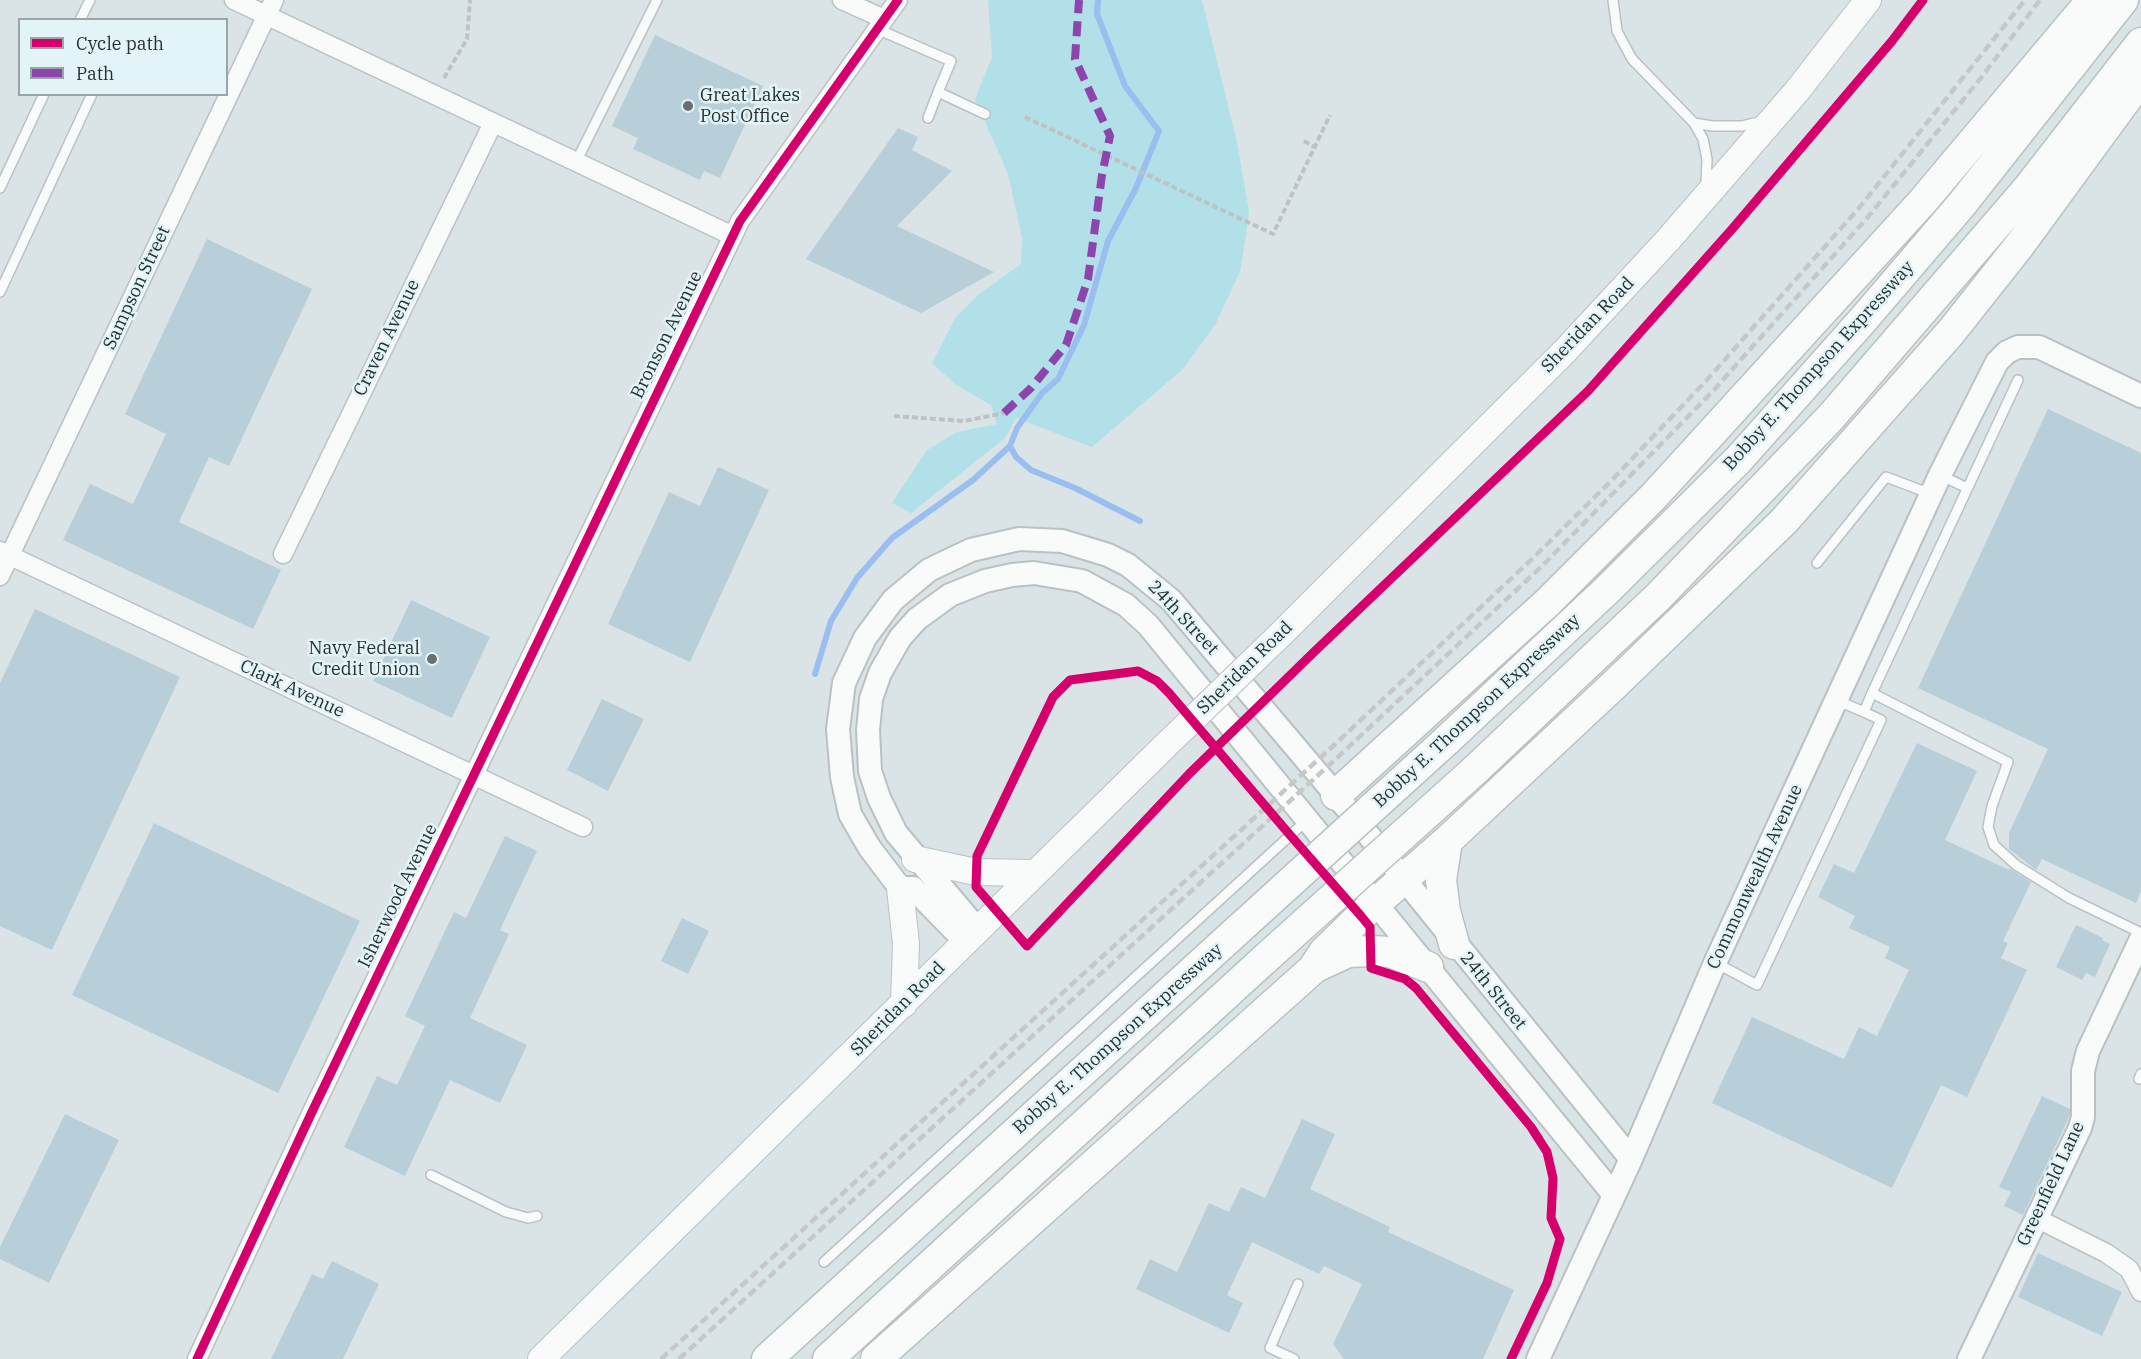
<!DOCTYPE html>
<style>
body{margin:0}
#map{position:relative;width:2141px;height:1359px;overflow:hidden;background:#dae4e6;font-family:"IBM Plex Serif",serif}
canvas{display:block}
.legend{position:absolute;left:18px;top:18px;width:210px;height:78px;box-sizing:border-box;background:#e2f4f8;border:2px solid #98a6a8;margin:0;padding:8px 10px;list-style:none;font-size:18px;color:#293031}
.legend li{display:flex;align-items:center;gap:12px;height:30px}
.legend b{width:30px;border:2px solid #98a6a8}
</style>
<div id="map">
<canvas width="2141" height="1359"></canvas>
<ul class="legend">
<li><b style="height:8px;background:#d6006c"></b>Cycle path</li>
<li><b style="height:8px;background:#8e44ad"></b>Path</li>
</ul>
</div>
<script>
const g = document.querySelector('canvas').getContext('2d');
g.lineJoin = 'round';
function fillPath(path, color) { g.fillStyle = color; g.fill(path, 'evenodd'); }
const poly = rows => new Path2D(rows.map(r => 'M' + r).join(''));
function strokePath(path, color, width, dash) { g.strokeStyle = color; g.lineWidth = width; g.lineCap = dash ? 'butt' : 'round'; g.setLineDash(dash || []); g.stroke(path); }
function label(font, color, halo, rows, align = 'center') {
  g.font = font + ' "IBM Plex Serif",serif'; g.lineWidth = 5; g.setLineDash([]); g.textBaseline = 'middle'; g.strokeStyle = halo; g.fillStyle = color; for (const [text, x, y, turn = 0] of rows) {
    g.save(); g.translate(x, y); g.rotate((+turn || 0) * Math.PI / 180); g.textAlign = isNaN(turn) ? turn : align; if (halo) g.strokeText(text, 0, 0); g.fillText(text, 0, 0); g.restore();
  }
}
fillPath(poly([
 [988,0,1202,0,1237,142,1249,211,1246,235,1240,272,1215,325,1183,369,1092,447,1016,418,1005,438,911,513,892,503,927,450,957,432,997,424,991,405,956,385,932,363,956,317,978,295,1021,264,1022,238,1008,174,975,99,992,57]
]), '#b1e0e9');
strokePath(poly([
 [1010,446,1016,457,1031,470,1075,488,1140,521],
 [815,674,831,621,857,578,892,538,973,480,1010,446,1017,428,1042,393,1058,379,1084,325,1108,241,1136,188,1159,131,1125,86,1097,14,1098,0]
]), '#9abeef', 6);
fillPath(poly([
 [655,35,763,86,720,178,704,171,700,180,633,149,638,138,612,126],
 [898,128,918,137,912,150,952,171,897,226,994,272,921,313,806,259],
 [207,239,312,289,229,466,209,457,179,522,281,570,253,629,63,540,90,484,133,504,166,434,125,414],
 [2048,409,2141,453,2141,891,2136,903,2042,859,2036,870,2009,849,2009,833,2048,749,1918,688],
 [718,467,769,490,690,662,608,624,669,492,700,506],
 [411,600,490,637,452,718,373,681],
 [35,609,180,677,52,950,0,926,0,683],
 [602,699,644,719,608,791,567,770],
 [1917,743,1977,771,1945,840,2009,870,2009,868,2031,882,2003,941,2008,943,2001,958,2027,970,1967,1097,1941,1085,1892,1188,1712,1103,1752,1017,1844,1059,1859,1027,1877,1036,1909,970,1885,958,1890,947,1849,928,1855,916,1818,897,1834,864,1854,873],
 [154,823,360,921,278,1093,72,995],
 [505,836,537,851,500,930,509,934,470,1018,527,1045,500,1103,450,1080,405,1176,344,1147,377,1076,397,1085,425,1026,405,1016,454,912,466,918],
 [682,918,709,931,688,974,661,961],
 [2076,925,2103,938,2102,940,2110,944,2095,977,2086,973,2082,980,2056,967],
 [2042,1096,2070,1109,2070,1115,2023,1215,2004,1206,2011,1192,1999,1187],
 [65,1114,119,1140,49,1283,0,1259,0,1247],
 [1302,1119,1335,1134,1310,1189,1390,1227,1388,1232,1514,1290,1483,1359,1344,1359,1333,1344,1362,1284,1324,1266,1319,1274,1252,1242,1227,1295,1243,1303,1229,1333,1136,1289,1150,1259,1177,1272,1209,1203,1229,1212,1241,1187,1265,1198],
 [2038,1253,2122,1292,2102,1336,2018,1297],
 [332,1261,379,1284,343,1359,271,1359,312,1274,323,1279]
]), '#b8ced9');
const service = poly([
 [1613,0,1617,31,1632,59,1694,123,1703,139,1707,159,1706,184],
 [80,20,90,0],
 [877,29,951,61,938,92,985,114],
 [928,118,938,92],
 [1694,123,1712,126,1742,126,1763,121],
 [576,162,657,0],
 [0,188,44,94],
 [0,292,92,94],
 [1940,475,1967,488],
 [1817,563,1886,477,1931,494],
 [1872,693,2018,380],
 [1836,700,1864,712,1872,693,2008,762,1992,806,1988,827,1994,845,2016,865,2069,898,2141,933],
 [1716,963,1757,985,1881,720,1864,712],
 [2139,1079,2141,1074],
 [431,1175,506,1212,528,1218,537,1216],
 [824,1262,1306,821],
 [1294,1359,1270,1348,1298,1284]
]);
const minor = poly([
 [234,0,733,236],
 [842,0,884,19],
 [0,551,583,827],
 [283,554,493,123],
 [0,576,274,0],
 [2036,1218,2106,1253,2129,1269,2141,1292],
 [197,1359,311,1114,740,221,898,0]
]);
const tertiary = poly([
 [978,930,896,833,879,798,870,771,868,730,871,699,880,673,900,638,917,619,950,595,985,581,1012,575,1034,573,1082,581,1126,605,1148,625,1614,1195],
 [966,942,913,888,900,888,869,847,850,814,842,777,838,729,844,683,865,638,893,600,929,570,971,550,1019,539,1062,541,1108,555,1128,565,1171,600,1336,795,1631,1159],
 [1538,1359,1631,1159,1715,963,1940,475,1997,362,2007,352,2018,347,2039,347,2141,396],
 [1969,1359,2080,1128,2083,1117,2083,1071,2088,1051,2141,939]
]);
const secondary = poly([
 [1281,634,1565,351,1668,240,1797,91,1868,0],
 [915,859,976,872,1034,873],
 [900,888,906,944,904,1004],
 [541,1359,1164,747]
]);
const trunk = poly([
 [1446,741,1607,590,1739,459,1862,321,1962,204,2123,0],
 [1474,771,1659,596,1831,417,2029,187,2141,43],
 [1336,795,1547,603,1654,496,1923,201,2092,0],
 [1447,841,1441,880,1445,911,1454,944],
 [1318,966,1348,952,1371,951,1390,952,1428,967],
 [767,1359,1239,929],
 [828,1359,1266,958],
 [876,1359,1313,969,1324,952,1361,916,1447,841,1615,684,1784,521,1951,332,2019,246,2141,79]
]);
strokePath(service, '#bac1c3', 12);
strokePath(minor, '#bac1c3', 21);
strokePath(tertiary, '#bac1c3', 26);
strokePath(secondary, '#bac1c3', 28);
strokePath(trunk, '#bac1c3', 33);
strokePath(poly([
 [444,78,467,39,470,0],
 [1025,117,1273,234,1330,115],
 [1304,141,1314,147],
 [894,416,964,421,1004,413]
]), '#bfc2c4', 4, [6, 3]);
strokePath(service, '#f9fbfb', 9);
strokePath(minor, '#f9fbfb', 18);
strokePath(tertiary, '#f9fbfb', 22);
strokePath(secondary, '#f9fbfb', 26);
strokePath(trunk, '#f9fbfb', 30);
strokePath(poly([
 [661,1359,1332,747,1534,557,1611,481,1705,382,1859,208,2025,0],
 [679,1359,1338,757,1542,566,1713,391,1868,217,1980,79,2040,0]
]), '#c6c8c8', 4.5, [9, 4.5]);
const secondaryBridge = poly([
 [1164,747,1281,634]
]);
const trunkBridge = poly([
 [1239,929,1446,741],
 [1266,958,1474,771]
]);
strokePath(secondaryBridge, '#bac1c3', 28, []);
strokePath(trunkBridge, '#bac1c3', 33, []);
strokePath(secondaryBridge, '#f9fbfb', 26);
strokePath(trunkBridge, '#f9fbfb', 30);
strokePath(poly([
 [1004,413,1031,388,1066,345,1088,279,1102,175,1110,136,1075,59,1079,0]
]), '#8e44ad', 8, [15, 8]);
strokePath(poly([
 [197,1359,311,1114,740,221,898,0],
 [1511,1359,1547,1283,1560,1239,1551,1218,1553,1178,1547,1152,1531,1127,1416,988,1405,979,1371,968,1370,927,1361,916,1290,835,1169,693,1157,681,1138,671,1070,680,1053,697,977,856,976,887,1027,946,1189,774,1314,652,1588,391,1733,228,1892,41,1923,0]
]), '#d6006c', 9);
for (const [x, y, r, color] of [
 [688,106,6,"#676f70"],
 [432,659,6,"#676f70"]
]) { const dot = new Path2D(); dot.arc(x, y, r, 0, 2 * Math.PI); g.fillStyle = color; g.fill(dot); strokePath(dot, '#e2f4f8', 2); }
label('18px', '#293031', '#e2f4f8', [
 ["Great Lakes",700,96],
 ["Post Office",700,117],
 ["Navy Federal",420,649,"right"],
 ["Credit Union",420,670,"right"]
], 'left');
label('18px', '#293031', '#e2f4f8', [
 ["Sampson Street",137,288,-65],
 ["Sheridan Road",1588,325,-46],
 ["Bronson Avenue",667,335,-64],
 ["Craven Avenue",387,338,-64],
 ["Bobby E. Thompson Expressway",1819,366,-48],
 ["24th Street",1183,618,47],
 ["Sheridan Road",1245,668,-44],
 ["Clark Avenue",292,689,25],
 ["Bobby E. Thompson Expressway",1477,711,-43],
 ["Commonwealth Avenue",1755,877,-65],
 ["Isherwood Avenue",398,896,-64],
 ["24th Street",1493,991,51],
 ["Sheridan Road",898,1009,-45],
 ["Bobby E. Thompson Expressway",1118,1039,-42],
 ["Greenfield Lane",2051,1184,-65]
]);
</script>
